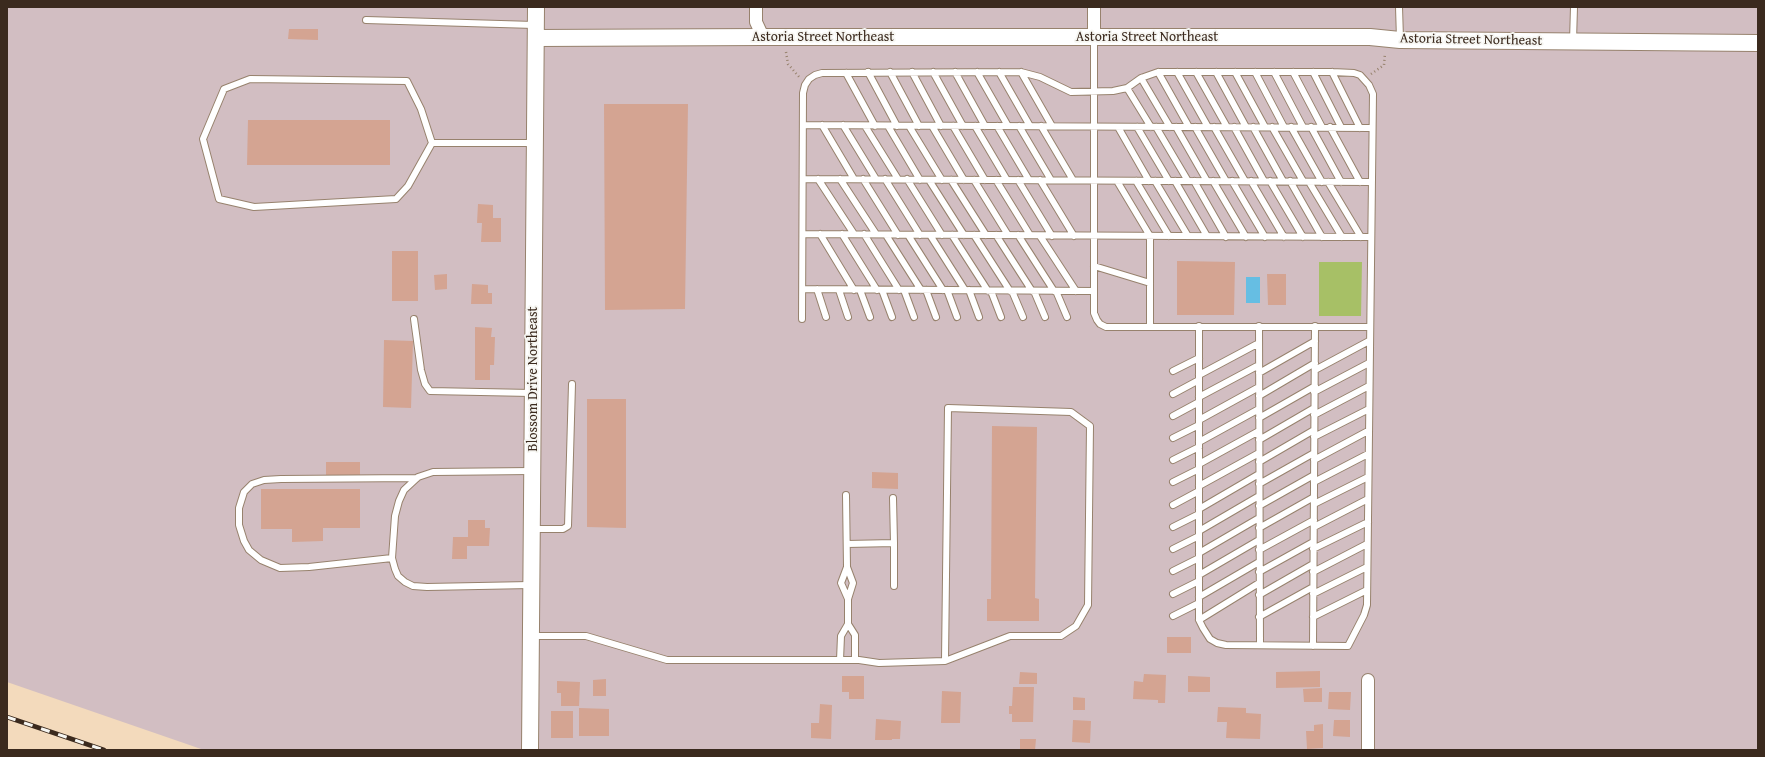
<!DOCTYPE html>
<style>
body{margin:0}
#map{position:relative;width:1765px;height:757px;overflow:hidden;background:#f3dabc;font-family:"Gentium Book Plus",serif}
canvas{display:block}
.frame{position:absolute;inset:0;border:8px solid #3b2a1e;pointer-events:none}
</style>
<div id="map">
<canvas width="1765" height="757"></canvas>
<div class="frame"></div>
</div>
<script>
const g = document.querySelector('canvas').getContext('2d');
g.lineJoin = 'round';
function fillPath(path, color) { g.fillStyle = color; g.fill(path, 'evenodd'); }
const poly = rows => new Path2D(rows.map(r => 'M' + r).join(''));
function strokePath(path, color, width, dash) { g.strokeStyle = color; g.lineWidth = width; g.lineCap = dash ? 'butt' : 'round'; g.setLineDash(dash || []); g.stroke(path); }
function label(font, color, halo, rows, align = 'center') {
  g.font = font + ' "Gentium Book Plus",serif'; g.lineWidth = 3.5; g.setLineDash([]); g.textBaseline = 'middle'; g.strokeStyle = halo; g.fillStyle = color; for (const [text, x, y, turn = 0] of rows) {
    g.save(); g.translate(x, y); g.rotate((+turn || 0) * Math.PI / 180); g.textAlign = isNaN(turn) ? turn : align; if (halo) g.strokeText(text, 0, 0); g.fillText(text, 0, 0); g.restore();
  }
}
fillPath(poly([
 [7,7,1758,7,1758,750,204,750,7,682]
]), '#d2bec2');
fillPath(poly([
 [1319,262,1362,262,1361,316,1319,316]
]), '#a7c066');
fillPath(poly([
 [1246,277,1260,277,1260,303,1246,303]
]), '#66bee3');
fillPath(poly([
 [289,29,318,29,318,40,288,39],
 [604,104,688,104,685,309,605,310],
 [248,120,390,120,390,165,247,165],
 [478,204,493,205,493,218,501,218,501,242,481,242,482,223,477,223],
 [392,251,418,251,418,301,392,301],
 [1177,261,1235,262,1234,315,1177,315],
 [447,274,447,289,435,290,434,275],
 [1267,274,1286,274,1286,305,1268,305],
 [472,284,488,285,488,293,492,293,492,304,471,304],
 [475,327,492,328,491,337,495,337,494,365,490,365,490,380,475,380],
 [384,340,413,341,411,408,383,407],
 [587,399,626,399,626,528,587,527],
 [992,426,1037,427,1035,598,1039,599,1039,621,987,621,987,599,991,599],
 [326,462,360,462,360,475,326,475],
 [872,472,898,473,898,489,872,488],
 [261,489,360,489,360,528,323,528,323,541,292,542,292,529,261,529],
 [468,520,485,520,485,528,490,528,489,546,467,546,467,559,452,559,453,537,468,537],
 [1167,637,1191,637,1191,653,1167,653],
 [1320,671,1320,687,1276,688,1276,672],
 [1020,672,1037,673,1037,684,1019,684],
 [1144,674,1166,675,1165,703,1158,703,1158,700,1133,699,1134,681,1143,682],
 [842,676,864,676,864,699,849,699,849,692,842,692],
 [1188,676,1210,677,1210,692,1188,692],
 [606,679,606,696,593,696,593,680],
 [557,681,580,682,579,706,561,706,561,693,557,693],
 [1013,687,1034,687,1033,722,1012,722,1012,714,1009,714,1009,706,1012,706],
 [1322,688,1322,702,1304,702,1303,689],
 [942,691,961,692,960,723,941,723],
 [1329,692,1351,692,1350,710,1328,709],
 [1073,697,1085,698,1085,710,1073,710],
 [820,704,832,705,831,739,811,738,811,723,819,723],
 [1218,707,1246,708,1246,713,1261,714,1260,739,1226,738,1227,722,1217,722],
 [579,708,609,709,609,736,579,736],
 [551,711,573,711,573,738,551,738],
 [876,719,901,721,900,739,892,739,892,740,875,740],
 [1073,720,1091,721,1090,743,1072,742],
 [1334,720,1350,720,1350,737,1333,736],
 [1323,724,1323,748,1307,749,1306,731,1314,731,1314,725],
 [1020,739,1036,739,1035,750,1020,750]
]), '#d4a492');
const service = poly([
 [1399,7,1400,39],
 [366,20,534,25],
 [1094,37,1094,313,1097,320,1100,324,1106,327,1370,327],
 [1573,41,1574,7],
 [868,72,897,126],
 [890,72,919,126],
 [912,72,941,126],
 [933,72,963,126],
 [955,72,985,126],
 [977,72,1008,126],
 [999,72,1030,126],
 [1021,72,1052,126],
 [1158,72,1189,127],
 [1177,72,1208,127],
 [1196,72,1227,127],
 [1216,72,1246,127],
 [1235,72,1265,127],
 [1255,72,1284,127],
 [1274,72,1303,127],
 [1293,72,1322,127],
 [1313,72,1341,127],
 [1332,72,1360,128],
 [846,73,875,126],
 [1141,78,1170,127],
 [1127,88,1151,127],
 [803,125,1371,128],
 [822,125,854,179],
 [843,125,876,179],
 [865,126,898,179],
 [888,126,920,180],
 [909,126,942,180],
 [932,126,964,180],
 [953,126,985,180],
 [975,126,1007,180],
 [997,126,1029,180],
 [1019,126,1051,180],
 [1041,126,1073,180],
 [1118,127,1149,181],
 [1137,127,1169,181],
 [1156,127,1188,181],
 [1176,127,1207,181],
 [1195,127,1226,181],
 [1214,127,1245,181],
 [1234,127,1264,181],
 [1253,127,1283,181],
 [1272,127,1303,181],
 [1291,127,1322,182],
 [1311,127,1341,182],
 [1330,127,1360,182],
 [432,143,408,186,396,199,254,207,219,199,203,139,224,89,250,79,407,81,421,109,432,143,534,143],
 [803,179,1371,182],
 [818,179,854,234],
 [840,179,876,234],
 [863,179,898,235],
 [885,179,920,235],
 [907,179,942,235],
 [929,180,964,235],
 [951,180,986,235],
 [974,180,1008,235],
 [996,180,1030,235],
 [1018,180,1052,236],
 [1040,180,1074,236],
 [1117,181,1150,236,1150,326],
 [1136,181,1169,236],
 [1155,181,1188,236],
 [1175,181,1207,236],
 [1194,181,1226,237],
 [1213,181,1246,237],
 [1232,181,1265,237],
 [1251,181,1284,237],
 [1270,181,1303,237],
 [1290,181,1322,237],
 [1309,182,1342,237],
 [1328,182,1361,237],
 [803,234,1370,237],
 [820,234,854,290],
 [842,234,877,290],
 [864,234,899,290],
 [886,235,921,290],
 [908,235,943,290],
 [930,235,965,290],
 [952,235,988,291],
 [974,235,1010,291],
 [996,235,1032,291],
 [1018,235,1054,291],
 [1040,236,1076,291],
 [1094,266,1150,283],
 [803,289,1094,291],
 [817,289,826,317],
 [839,290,848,317],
 [860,290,870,317],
 [882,290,892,317],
 [904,290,914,317],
 [926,290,936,317],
 [947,290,957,317],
 [969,290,979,317],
 [991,291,1001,317],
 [1012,291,1023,317],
 [1034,291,1045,317],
 [1056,291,1067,317],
 [414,319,421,370,425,384,430,391,531,393],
 [802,319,803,93,805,85,809,79,815,75,822,73,1021,72,1040,77,1071,92,1113,91,1127,88,1141,78,1158,72,1332,72,1354,73,1360,75,1369,85,1373,94,1367,605,1364,615,1348,646,1226,645,1217,643,1210,639,1203,628,1199,620,1199,326],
 [1259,326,1260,645],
 [1315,370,1369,341],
 [1173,371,1199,358],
 [1259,373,1315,341],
 [1199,375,1259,343],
 [1314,392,1369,363],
 [1173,394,1199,380],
 [1259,396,1315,363],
 [1199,397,1259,365],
 [1314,415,1369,386],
 [1173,416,1199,402],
 [1259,418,1315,386],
 [1199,420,1259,387],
 [1314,437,1369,409],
 [1173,438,1199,425],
 [1259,440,1314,408],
 [1199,442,1259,409],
 [1173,460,1199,447],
 [1314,460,1368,431],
 [1259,462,1314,430],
 [1199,464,1259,431],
 [1173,482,1199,469],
 [1314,482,1368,454],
 [1259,484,1314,453],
 [1199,486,1259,453],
 [846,495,847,567],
 [1314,504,1368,477],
 [1173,505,1199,491],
 [1259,506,1314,475],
 [1199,509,1259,474],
 [1173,527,1199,514],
 [1314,527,1368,499],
 [1259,528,1314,497],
 [532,529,563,529,568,526,572,384],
 [1199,531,1259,496],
 [894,543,894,586],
 [847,544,894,543,893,498],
 [1173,549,1199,536],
 [1313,549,1368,522],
 [1259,550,1314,520],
 [1199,553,1259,518],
 [392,558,309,567,280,568,261,560,249,550,244,541,239,525,239,508,244,492,252,484,264,480,281,479,417,478],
 [1173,571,1199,558],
 [1259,572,1313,542],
 [1313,572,1367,544],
 [1199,575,1259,540],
 [530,585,427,587,413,586,405,582,398,576,395,569,392,558,395,516,399,501,404,490,418,477,433,472,531,471],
 [1173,594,1199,581],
 [1313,594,1367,567],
 [1259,595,1313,564],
 [1199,597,1259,562],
 [1173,616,1199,603],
 [1259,617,1313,587],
 [1313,617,1367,590],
 [1199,620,1259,583],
 [848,624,848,599,853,583,847,567,841,583,848,599],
 [531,636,586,636,667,660,859,660,879,663,945,661,1010,636,1061,636,1076,626,1088,605,1090,426,1071,412,948,408,945,661],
 [1313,646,1315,326],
 [840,660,841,636,848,624,855,635,855,660]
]);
const minor = poly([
 [756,7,756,22,763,37],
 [1094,7,1094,37],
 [1368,680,1368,750]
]);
const tertiary = poly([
 [536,38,763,37,1370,37,1400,40,1758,43],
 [530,750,536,7]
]);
strokePath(service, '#97826d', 8);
strokePath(minor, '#97826d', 14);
strokePath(tertiary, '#97826d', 18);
strokePath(poly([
 [786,52,788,64,800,78],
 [1371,74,1384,65,1385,53]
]), '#97826d', 2.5, [1, 3]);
strokePath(service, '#fff', 6);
strokePath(minor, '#fff', 12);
strokePath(tertiary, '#fff', 16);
const rail = poly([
 [7,717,104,750]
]);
strokePath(rail, '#3b2a1e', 4.5);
strokePath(rail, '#f6f6f2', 3, [9]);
label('14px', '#3b2a1e', '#f6f6f2', [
 ["Astoria Street Northeast",823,37],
 ["Astoria Street Northeast",1147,37],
 ["Astoria Street Northeast",1471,40,1],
 ["Blossom Drive Northeast",533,379,-90]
]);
</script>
